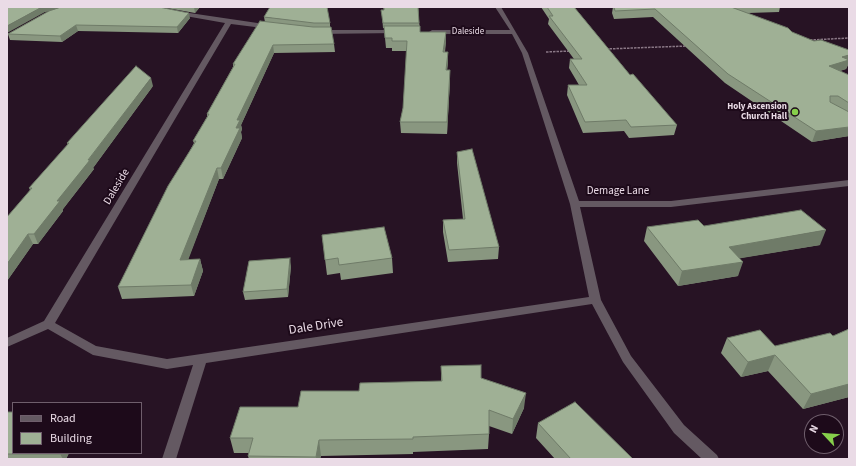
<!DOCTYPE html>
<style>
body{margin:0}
#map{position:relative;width:856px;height:466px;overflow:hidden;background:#271324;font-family:"Source Sans 3",sans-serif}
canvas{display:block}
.frame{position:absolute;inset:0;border:8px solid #eadbe6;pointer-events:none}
.legend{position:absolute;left:12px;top:402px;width:130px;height:52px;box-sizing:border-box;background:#1d0a1a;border:1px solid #6f5e6c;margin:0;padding:5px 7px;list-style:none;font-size:12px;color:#eadbe6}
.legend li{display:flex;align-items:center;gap:8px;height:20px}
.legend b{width:20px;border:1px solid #6f5e6c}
.north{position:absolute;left:804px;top:414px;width:40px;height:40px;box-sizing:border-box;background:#1d0a1a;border:1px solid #6f5e6c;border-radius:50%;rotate:296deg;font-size:11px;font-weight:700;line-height:16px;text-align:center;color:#eadbe6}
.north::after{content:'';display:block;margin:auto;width:14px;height:18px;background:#86cf4b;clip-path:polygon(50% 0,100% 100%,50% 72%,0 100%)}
</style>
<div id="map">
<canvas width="856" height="466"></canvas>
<div class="frame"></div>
<ul class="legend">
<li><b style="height:5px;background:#645962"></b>Road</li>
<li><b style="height:11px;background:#9fb095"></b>Building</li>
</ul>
<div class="north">N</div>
</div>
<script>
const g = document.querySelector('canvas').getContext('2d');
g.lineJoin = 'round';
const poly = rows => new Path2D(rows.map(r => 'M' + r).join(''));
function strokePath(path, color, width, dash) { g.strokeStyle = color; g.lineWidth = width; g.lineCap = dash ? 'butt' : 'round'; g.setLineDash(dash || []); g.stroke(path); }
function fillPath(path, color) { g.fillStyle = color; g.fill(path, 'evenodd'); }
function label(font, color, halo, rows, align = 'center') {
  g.font = font + ' "Source Sans 3",sans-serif'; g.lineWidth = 4; g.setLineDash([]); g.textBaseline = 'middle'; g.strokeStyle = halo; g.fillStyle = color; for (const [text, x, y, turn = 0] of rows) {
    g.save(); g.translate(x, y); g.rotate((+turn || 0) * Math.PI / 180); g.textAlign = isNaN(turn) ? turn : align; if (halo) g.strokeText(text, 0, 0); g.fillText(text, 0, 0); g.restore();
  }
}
strokePath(poly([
 [810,40,849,38],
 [606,49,687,46],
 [546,52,571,51]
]), '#8a7886', 1.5, [2.5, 1]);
fillPath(poly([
 [495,7,501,7,528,53,579,201,671,201,849,180,849,186,671,207,580,207,601,300,631,356,684,425,717,455,719,459,702,459,674,433,623,362,592,304,206,363,176,459,162,459,193,365,167,369,93,355,48,329,7,347,7,338,44,321,225,23,174,14,173,13,176,11,271,25,274,27,271,29,231,24,55,323,96,346,167,359,589,297,570,204,522,53,512,34,432,34,429,32,432,30,510,30,495,7],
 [396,30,398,31,398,33,318,34,315,32,318,30,396,30]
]), '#645962');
fillPath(poly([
 [7,7,190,18,178,33,78,31,62,42,10,40,8,34,51,10,45,12],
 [161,7,200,7,195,13],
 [383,7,418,7,420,32,446,32,446,41,445,52,448,62,447,70,450,80,447,134,401,133,400,122,403,108,407,51,392,51,392,48,386,48,384,28,383,28,382,15,381,10,384,10],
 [541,7,574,7,630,75,677,125,674,135,629,138,624,131,583,133,567,95,568,85,579,85,569,68,570,59,574,59,548,24,549,19],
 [613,7,780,7,779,12,748,13,792,32,849,63,846,69,840,71,849,75,849,136,812,142,725,83,653,17,614,19,612,13],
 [264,17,330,23,330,27,334,44,335,52,274,53,241,125,242,129,241,132,242,138,223,179,219,179,188,259,200,259,203,271,194,296,122,299,118,287,194,143,193,141,207,117,207,114,233,67,233,64,265,22],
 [153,86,93,168,94,169,63,209,63,211,38,244,33,244,7,281,30,190,29,188,68,145,67,143],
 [457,152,499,247,498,259,448,262,443,232,443,220,463,219,457,163],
 [704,226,820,245,740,258,738,276,678,286,644,241,647,227],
 [322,235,392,258,393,273,341,280,340,273,327,275],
 [291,266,288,297,245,300,243,292],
 [849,329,849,397,803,409,768,371,741,377,721,353,727,338,775,346,833,336],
 [441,366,524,408,512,434,489,426,489,434,488,449,413,452,413,454,321,456,320,459,249,459,248,456,249,453,234,453,230,438,298,407,359,391,441,381],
 [7,412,69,453,66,459,7,459],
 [538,423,633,459,555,459,536,438]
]), '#899780');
fillPath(poly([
 [42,7,63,7,45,12,7,33,7,26],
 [194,7,200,7,195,13],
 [189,13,190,18,178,33,177,27],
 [76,25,78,31,62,42,60,36],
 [446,32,446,41,443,62,443,52],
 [273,45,274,53,241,125,242,129,241,132,242,138,223,179,221,168,236,128,237,120],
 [448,52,448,62,446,80,446,70],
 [849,55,849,63,846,69,825,75,829,66,842,57],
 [450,70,450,80,447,134,447,122],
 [151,78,153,86,93,168,94,169,63,209,63,211,38,244,34,234,57,201],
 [849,127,849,136,812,142,816,131],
 [217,168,219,179,184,271,180,260],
 [826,230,820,245,724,261,729,247],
 [28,234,33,244,7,281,7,264],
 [290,258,291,266,288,297,287,289],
 [200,259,203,271,194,296,191,285],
 [743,262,738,276,678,286,682,271],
 [775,355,768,371,741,377,748,362],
 [849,384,849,397,803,409,811,394],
 [526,393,524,408,512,434,513,419],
 [319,440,321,456,320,459,316,459,316,457],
 [60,453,69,453,66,459,63,459,60,454]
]), '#6f7b68');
const building = poly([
 [7,7,42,7,7,26,7,7],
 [61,7,159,7,189,13,177,27,76,25,60,36,8,34,49,11,61,7],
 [270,7,327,7,330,23,314,23,264,17,270,7],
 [384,7,418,7,419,23,383,23,381,10,384,10,384,7],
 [547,7,574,7,630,75,633,74,677,125,631,127,626,120,585,122,568,85,587,85,570,59,582,59,549,16,553,16,547,7],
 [614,7,731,7,788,28,792,32,814,41,821,40,849,50,849,55,842,57,849,60,829,66,849,75,849,103,838,96,830,96,830,102,849,112,849,127,816,131,728,74,655,9,615,11,614,7],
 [260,21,313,27,331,27,334,44,273,45,237,120,240,120,236,128,240,128,221,168,217,168,180,260,200,259,191,285,118,287,168,186,196,141,193,141,209,114,207,114,235,64,233,64,260,21],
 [384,26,420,26,420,32,446,32,443,52,448,52,446,70,450,70,447,122,400,122,403,108,407,41,392,41,392,38,385,38,384,26],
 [136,66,151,78,88,160,90,160,57,201,60,201,34,234,28,234,7,264,7,217,32,188,29,188,69,143,67,143,136,66],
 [472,149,499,247,449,250,443,220,465,219,457,152,472,149],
 [801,210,826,230,729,247,743,262,682,271,647,227,698,220,704,226,801,210],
 [384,227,392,258,339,265,338,258,325,260,322,235,384,227],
 [290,258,287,289,243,292,249,261,290,258],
 [849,329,849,384,811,394,775,355,748,362,727,338,760,330,775,346,830,333,833,336,849,329],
 [481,365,481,378,526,393,513,419,489,410,489,434,413,437,413,439,319,440,316,457,248,456,253,438,230,438,240,407,298,407,301,391,359,391,360,383,442,381,441,366,481,365],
 [575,402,633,459,571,459,538,423,575,402],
 [7,412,13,412,13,453,60,453,60,454,7,454,7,412]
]);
fillPath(building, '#9fb095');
strokePath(building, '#6f7b68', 1);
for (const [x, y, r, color] of [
 [795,112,4,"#86cf4b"]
]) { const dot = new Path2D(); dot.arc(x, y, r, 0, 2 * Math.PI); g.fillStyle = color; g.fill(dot); strokePath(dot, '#1d0a1a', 1.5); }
label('9px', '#eadbe6', '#1d0a1a', [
 ["Daleside",468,32]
]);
label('bold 9px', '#eadbe6', '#1d0a1a', [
 ["Holy Ascension",787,107],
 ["Church Hall",787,117]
], 'right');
label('11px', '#eadbe6', '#1d0a1a', [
 ["Daleside",117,187,-59],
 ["Demage Lane",618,192]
]);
label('13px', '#eadbe6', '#1d0a1a', [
 ["Dale Drive",316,327,-9]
]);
</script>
